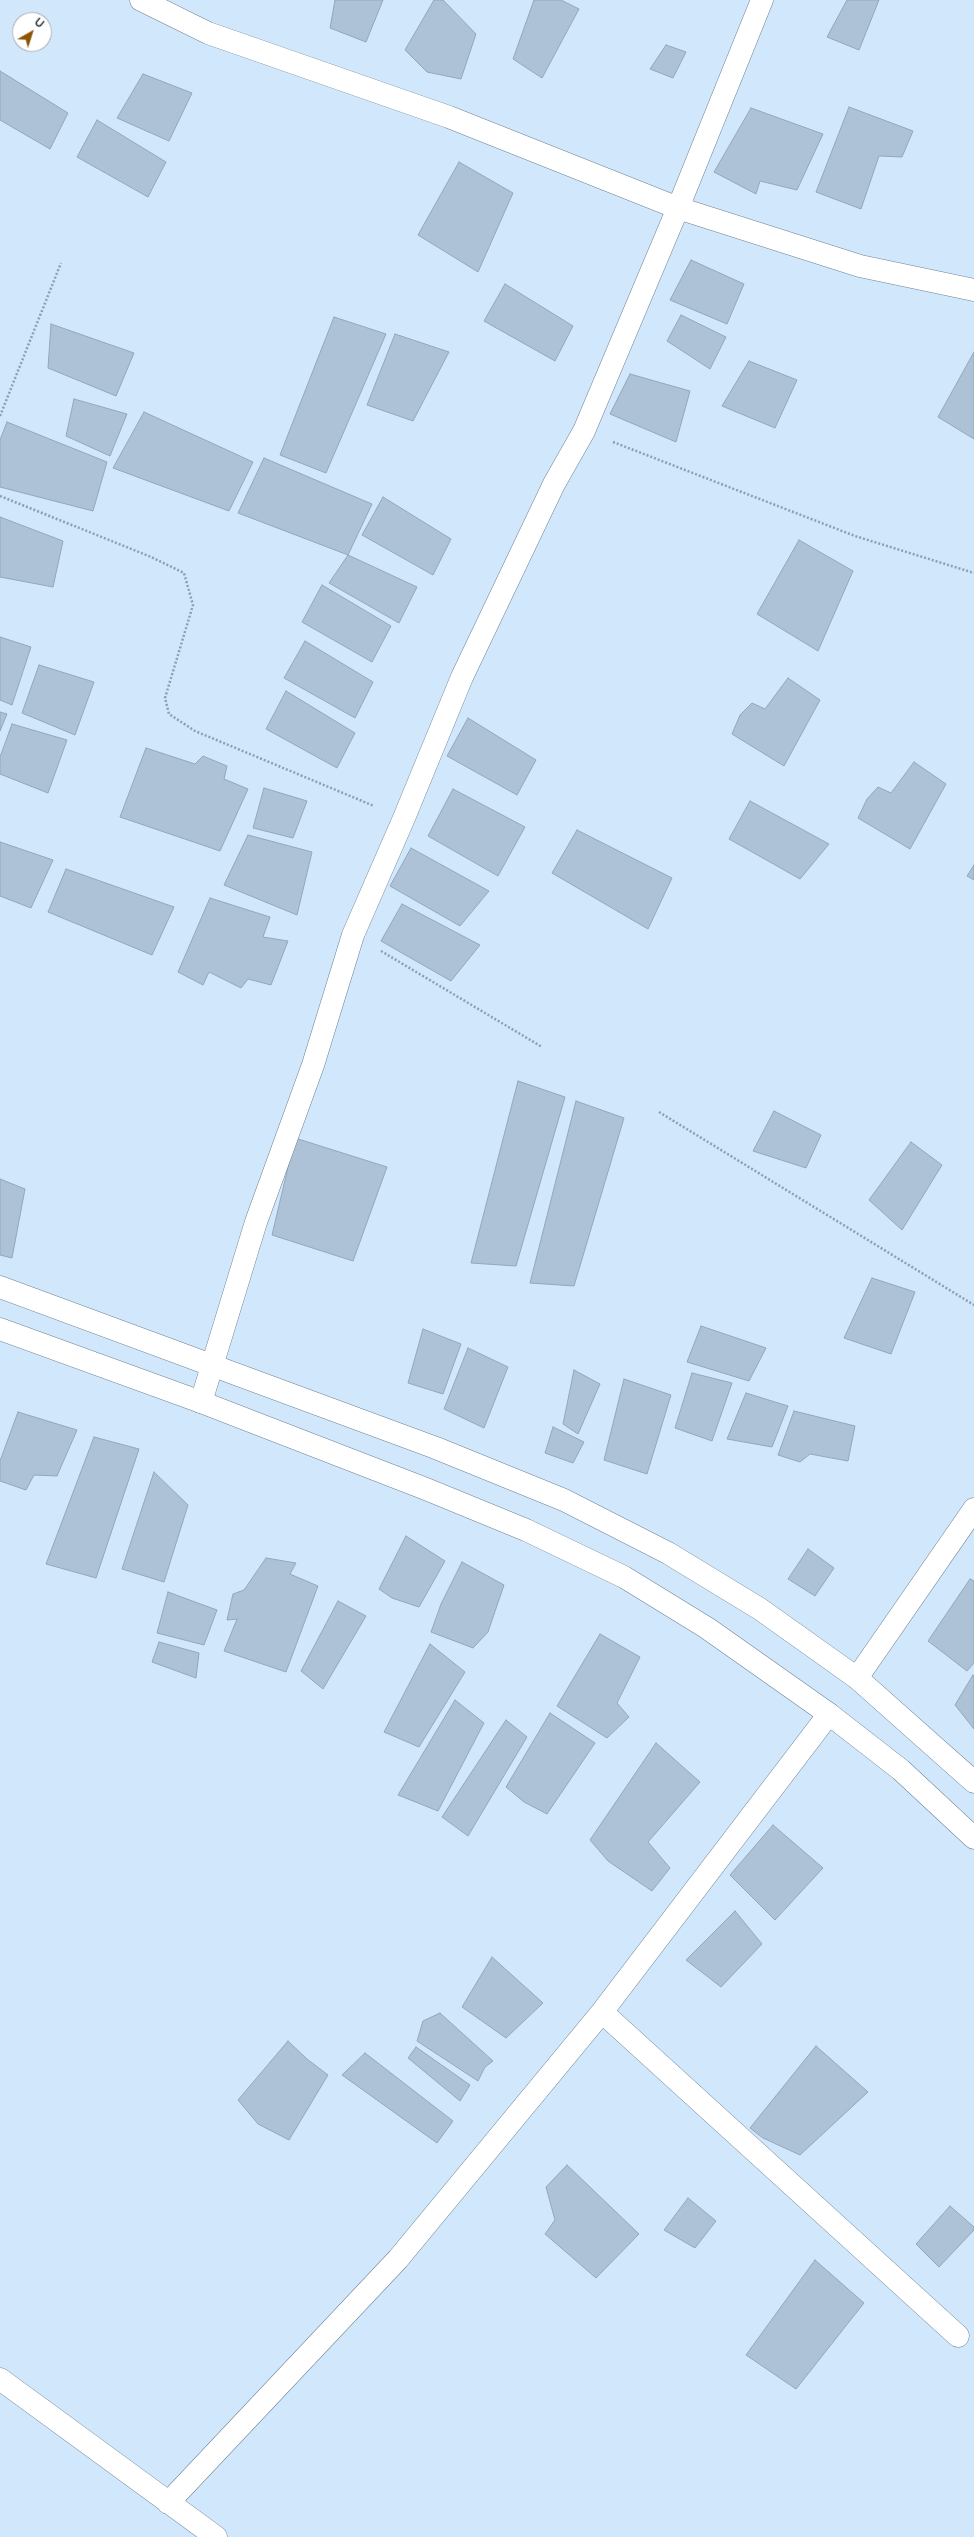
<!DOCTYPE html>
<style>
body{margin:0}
#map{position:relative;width:974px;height:2537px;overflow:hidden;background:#d1e7fc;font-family:"Varela Round",sans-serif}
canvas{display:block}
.north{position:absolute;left:12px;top:12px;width:40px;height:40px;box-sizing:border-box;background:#fff;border:1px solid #a9acaf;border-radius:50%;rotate:39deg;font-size:11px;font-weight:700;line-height:16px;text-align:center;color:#272f37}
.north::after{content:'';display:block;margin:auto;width:14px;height:18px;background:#8b5505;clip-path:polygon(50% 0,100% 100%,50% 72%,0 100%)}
</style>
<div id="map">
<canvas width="974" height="2537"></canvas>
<div class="north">U</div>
</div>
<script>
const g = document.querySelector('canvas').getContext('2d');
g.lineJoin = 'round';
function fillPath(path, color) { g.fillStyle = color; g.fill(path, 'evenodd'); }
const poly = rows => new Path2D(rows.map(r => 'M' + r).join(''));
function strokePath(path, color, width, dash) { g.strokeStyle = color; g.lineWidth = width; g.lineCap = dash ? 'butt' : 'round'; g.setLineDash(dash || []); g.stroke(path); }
const building = poly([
 [335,0,383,0,366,42,330,28,335,0],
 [434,0,443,0,476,34,461,79,427,72,405,50,434,0],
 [534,0,561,0,579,9,542,78,513,59,534,0],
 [847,0,879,0,859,50,827,37,847,0],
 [666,45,686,52,673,78,650,69,666,45],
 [0,71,68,113,50,149,0,120,0,71],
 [143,74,192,93,169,141,117,118,143,74],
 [849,107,913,131,902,157,879,156,861,209,816,192,849,107],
 [751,108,823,134,797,190,760,181,756,194,714,172,751,108],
 [97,120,166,162,148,197,77,157,97,120],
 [459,162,513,193,478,272,418,235,459,162],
 [691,260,744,284,727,324,670,300,691,260],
 [505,284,573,326,555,361,484,321,505,284],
 [681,315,726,337,710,369,667,341,681,315],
 [334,317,386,334,326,473,280,455,334,317],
 [51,324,134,353,116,396,48,368,51,324],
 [395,334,449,352,413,421,367,405,395,334],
 [974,352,974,439,938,417,974,352],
 [749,361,797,380,775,428,722,406,749,361],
 [630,374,690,391,676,442,610,414,630,374],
 [74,399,127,414,110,456,66,436,74,399],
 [144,412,253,462,229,511,113,468,144,412],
 [7,422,107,462,93,511,0,487,0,440,7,422],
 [264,458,372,504,348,555,238,513,264,458],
 [383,497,451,539,433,575,362,535,383,497],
 [0,517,63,541,53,587,0,577,0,517],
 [799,540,853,571,818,651,757,614,799,540],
 [348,555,417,587,399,623,329,583,348,555],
 [322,585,391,626,372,662,302,622,322,585],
 [0,637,31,647,12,705,0,700,0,637],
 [305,641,373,682,355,718,284,678,305,641],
 [39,665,94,682,75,735,22,713,39,665],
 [788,678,820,700,784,766,732,734,740,715,752,703,765,709,788,678],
 [286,691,355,733,337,768,266,729,286,691],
 [0,712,7,714,0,731,0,712],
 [468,718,536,760,517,795,447,756,468,718],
 [12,724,67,740,48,793,0,774,0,757,12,724],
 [146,748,195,764,203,756,227,766,224,779,248,789,220,851,120,817,146,748],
 [914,762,946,784,910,849,858,818,867,799,878,787,891,793,914,762],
 [264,788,307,801,293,838,253,828,264,788],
 [453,789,525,827,498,876,428,836,453,789],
 [750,801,829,844,800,879,729,839,750,801],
 [577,830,672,878,648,929,552,873,577,830],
 [248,835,312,852,297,915,224,885,248,835],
 [0,842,53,860,31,908,0,896,0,842],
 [411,848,489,891,460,926,390,886,411,848],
 [974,865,974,880,967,876,974,865],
 [66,869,174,907,152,955,48,912,66,869],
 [210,898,270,917,263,937,288,941,271,985,248,979,241,988,209,972,203,985,178,972,210,898],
 [402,904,480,945,451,981,381,941,402,904],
 [518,1081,565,1097,516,1266,471,1263,518,1081],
 [576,1101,624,1118,574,1286,530,1283,576,1101],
 [774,1111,821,1135,806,1168,753,1151,774,1111],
 [295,1138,387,1167,353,1261,272,1235,295,1138],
 [911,1142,942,1165,902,1230,869,1200,911,1142],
 [0,1179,25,1189,12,1258,0,1255,0,1179],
 [872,1278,915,1292,891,1354,844,1338,872,1278],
 [701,1326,766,1348,749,1381,687,1362,701,1326],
 [423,1329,461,1344,443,1394,408,1383,423,1329],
 [468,1348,508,1367,484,1428,444,1409,468,1348],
 [574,1370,600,1384,578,1434,563,1424,574,1370],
 [692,1373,732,1383,712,1441,675,1428,692,1373],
 [624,1379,671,1395,647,1474,604,1460,624,1379],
 [746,1393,788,1406,772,1447,727,1439,746,1393],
 [794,1411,855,1426,848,1461,810,1454,800,1462,778,1455,794,1411],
 [18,1412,77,1430,57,1476,34,1475,26,1490,0,1481,0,1461,18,1412],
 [553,1427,584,1442,573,1463,545,1453,553,1427],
 [94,1437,139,1449,96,1578,46,1564,94,1437],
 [154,1472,188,1505,164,1582,122,1569,154,1472],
 [406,1536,445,1561,419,1607,392,1598,379,1589,406,1536],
 [808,1549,834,1568,815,1596,788,1579,808,1549],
 [266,1558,296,1563,290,1574,318,1586,286,1672,224,1651,237,1619,227,1620,233,1594,244,1590,266,1558],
 [462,1562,504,1585,488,1632,473,1648,431,1632,441,1604,462,1562],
 [970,1579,974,1581,974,1663,967,1671,928,1641,970,1579],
 [168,1592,217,1610,204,1645,157,1633,168,1592],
 [338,1601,366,1616,323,1689,301,1671,338,1601],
 [600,1634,640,1657,617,1703,629,1717,607,1738,557,1706,600,1634],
 [159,1642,199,1653,196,1678,152,1662,159,1642],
 [430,1644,465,1672,419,1747,384,1732,430,1644],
 [973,1675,974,1676,974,1729,955,1705,973,1675],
 [455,1700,484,1723,438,1811,398,1795,455,1700],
 [550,1713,595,1743,547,1814,524,1802,506,1787,550,1713],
 [506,1720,527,1737,468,1836,442,1817,506,1720],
 [656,1743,700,1782,648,1842,670,1868,652,1891,608,1861,590,1840,656,1743],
 [773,1825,823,1868,775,1920,730,1875,773,1825],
 [735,1911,762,1944,721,1987,686,1960,735,1911],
 [492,1957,543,2003,506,2038,462,2007,492,1957],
 [440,2013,493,2061,485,2067,478,2081,417,2041,423,2021,440,2013],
 [288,2041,307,2059,328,2075,289,2140,258,2124,238,2100,288,2041],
 [816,2046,868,2092,800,2155,763,2138,750,2128,816,2046],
 [416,2047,470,2085,460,2101,408,2058,416,2047],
 [365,2053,453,2121,437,2143,342,2075,365,2053],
 [567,2165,639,2234,596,2278,545,2234,555,2220,546,2187,567,2165],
 [688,2198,716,2221,695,2248,664,2230,688,2198],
 [950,2206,974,2227,974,2230,939,2267,916,2244,950,2206],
 [815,2260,864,2303,796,2389,746,2355,815,2260]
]);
fillPath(building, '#adc2d7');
strokePath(building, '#92a7bb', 1);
const minor = poly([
 [141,0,208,33,449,117,678,208,860,266,974,290],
 [201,1402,256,1222,313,1065,353,935,404,818,462,677,554,484,584,431,678,208,762,0],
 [857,1678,974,1509],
 [602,2012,958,2336],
 [0,2379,216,2537],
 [168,2503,398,2259,602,2012,829,1714]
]);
const trunk = poly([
 [0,1287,436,1448,564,1500,668,1553,760,1609,857,1678,974,1782],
 [0,1329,201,1402,426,1489,526,1530,624,1577,707,1628,829,1714,901,1770,974,1838]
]);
strokePath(minor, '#6e8295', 23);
strokePath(trunk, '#6e8295', 23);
strokePath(poly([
 [0,416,61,263],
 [613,442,855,536,974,573],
 [0,496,151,557,184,573,193,605,165,698,169,714,195,731,374,806],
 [381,951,542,1047],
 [659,1112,974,1305]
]), '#8e9faf', 2.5, [2, 2]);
strokePath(minor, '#fff', 22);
strokePath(trunk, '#fff', 22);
</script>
